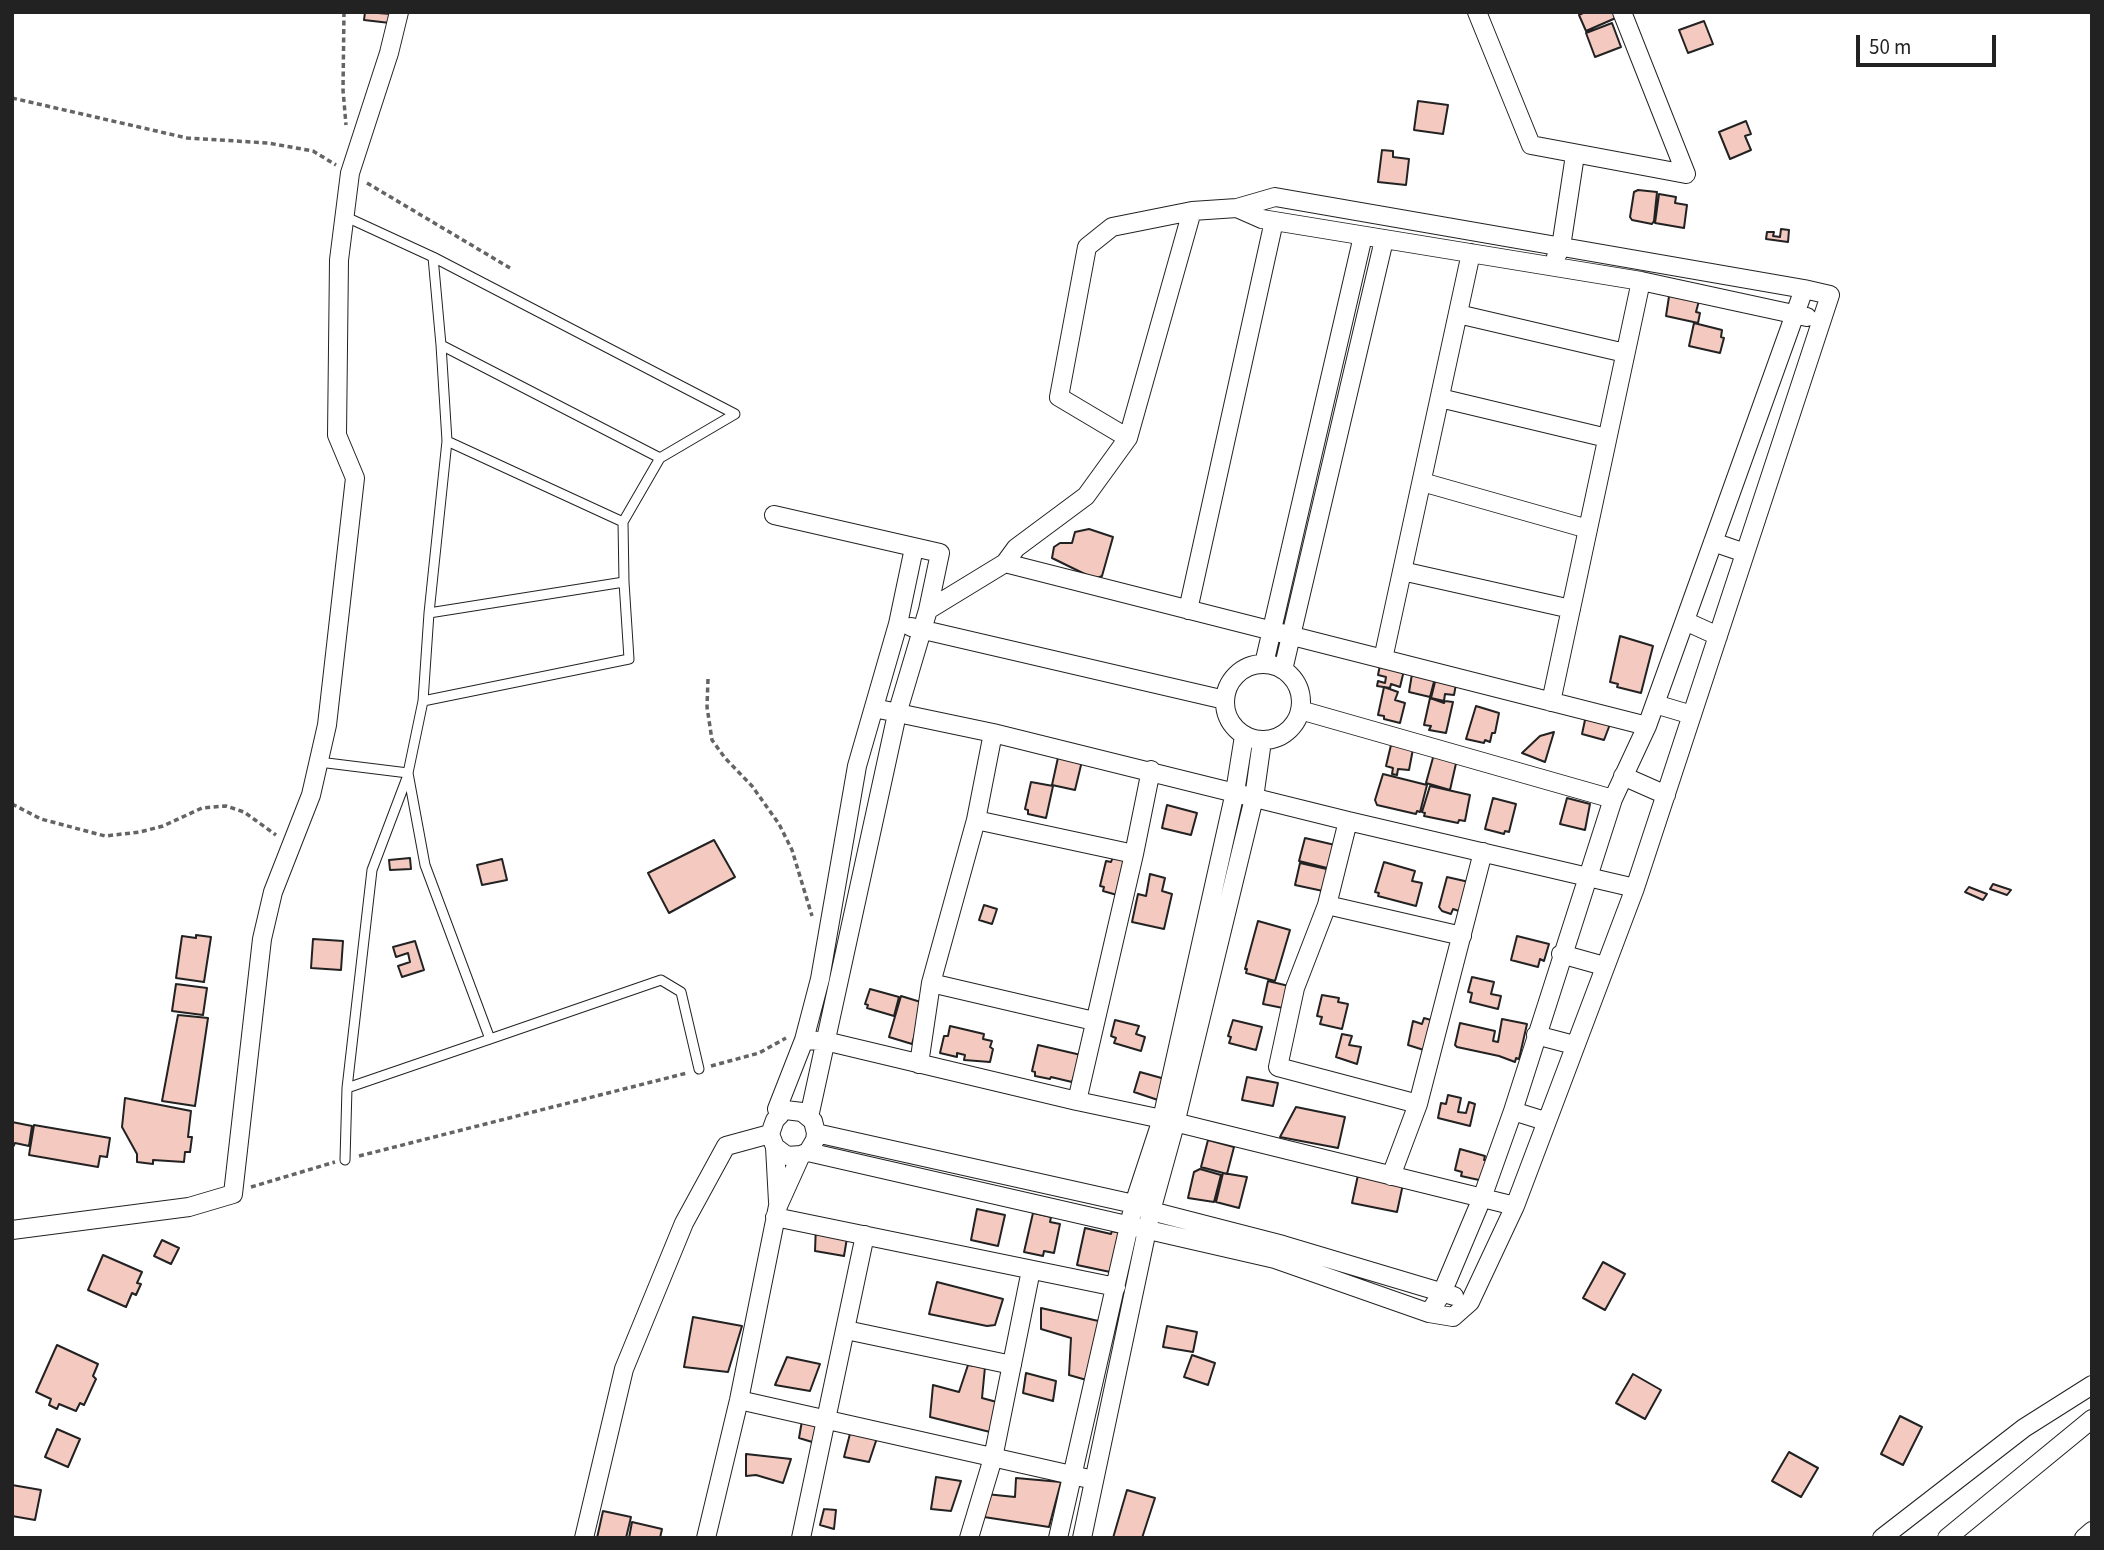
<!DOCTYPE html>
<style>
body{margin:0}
#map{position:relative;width:2104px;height:1550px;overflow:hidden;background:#fff;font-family:"Source Sans 3",sans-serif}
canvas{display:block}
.frame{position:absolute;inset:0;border:14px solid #222;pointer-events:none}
.scale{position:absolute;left:1856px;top:35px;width:140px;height:32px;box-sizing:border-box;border:4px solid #222;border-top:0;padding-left:9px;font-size:21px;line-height:24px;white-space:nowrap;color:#222;-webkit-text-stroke:5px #fff;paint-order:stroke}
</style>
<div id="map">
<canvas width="2104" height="1550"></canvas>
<div class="frame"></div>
<div class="scale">50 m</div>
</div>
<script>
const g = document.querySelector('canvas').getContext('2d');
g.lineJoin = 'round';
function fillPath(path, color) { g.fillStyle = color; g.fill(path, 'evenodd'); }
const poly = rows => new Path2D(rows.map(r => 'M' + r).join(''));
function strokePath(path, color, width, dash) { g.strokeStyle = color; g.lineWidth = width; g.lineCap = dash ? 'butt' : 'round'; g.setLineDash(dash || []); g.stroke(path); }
const building = poly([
 [365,12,391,14,390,23,364,20,365,12],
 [1585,12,1616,12,1618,17,1586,31,1579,15,1585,12],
 [1704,21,1713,44,1688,53,1679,30,1704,21],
 [1612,23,1621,47,1595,57,1586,33,1612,23],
 [1418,101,1448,105,1443,134,1414,130,1418,101],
 [1746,121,1751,134,1745,136,1751,150,1730,159,1719,132,1746,121],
 [1382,150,1393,151,1393,157,1409,159,1406,185,1378,182,1382,150],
 [1638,190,1657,192,1654,221,1652,224,1632,220,1630,217,1634,192,1638,190],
 [1659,194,1676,197,1675,203,1687,205,1684,228,1655,223,1659,194],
 [1781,229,1789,230,1788,242,1766,239,1767,232,1774,232,1773,236,1780,237,1781,229],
 [1670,290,1700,297,1696,312,1700,313,1698,323,1666,316,1670,290],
 [1694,323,1722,330,1721,337,1724,338,1720,353,1689,346,1694,323],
 [1089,529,1113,537,1102,576,1095,579,1052,558,1054,547,1060,543,1072,543,1075,532,1089,529],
 [1620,636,1653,646,1641,693,1617,687,1618,684,1610,682,1620,636],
 [1381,660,1405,666,1400,687,1391,684,1390,688,1377,686,1378,681,1385,683,1386,677,1378,675,1381,660],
 [1413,668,1436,674,1430,697,1409,692,1413,668],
 [1437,674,1457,679,1454,695,1445,694,1444,701,1431,698,1437,674],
 [1384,687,1398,692,1395,700,1405,703,1400,723,1384,719,1384,716,1378,715,1384,687],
 [1430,698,1444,703,1445,701,1453,702,1446,733,1429,730,1431,726,1424,725,1430,698],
 [1599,705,1612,709,1612,719,1604,740,1582,734,1588,706,1596,709,1599,705],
 [1476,706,1499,713,1495,733,1492,733,1490,742,1485,740,1484,743,1466,739,1476,706],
 [1554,732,1545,762,1522,753,1540,736,1554,732],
 [1391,745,1413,749,1409,770,1398,769,1397,775,1392,774,1393,768,1386,766,1391,745],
 [1059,753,1082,761,1075,790,1052,785,1059,753],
 [1434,754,1457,759,1450,790,1426,783,1434,754],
 [1383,774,1427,785,1420,812,1417,811,1416,814,1377,805,1375,800,1383,774],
 [1031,782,1053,786,1046,818,1028,814,1028,810,1025,809,1031,782],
 [1430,786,1470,795,1465,821,1459,820,1458,823,1424,816,1425,813,1422,812,1430,786],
 [1493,798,1516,804,1509,832,1505,831,1504,834,1485,829,1493,798],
 [1567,798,1590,804,1585,830,1560,824,1567,798],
 [1167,805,1197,813,1191,835,1162,828,1167,805],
 [1305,838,1335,845,1331,869,1299,861,1305,838],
 [714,840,735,877,669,913,648,873,714,840],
 [1113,857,1130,861,1117,895,1103,891,1104,887,1100,886,1106,861,1111,862,1113,857],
 [410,858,411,869,390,870,389,860,410,858],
 [502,859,507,880,482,885,477,865,502,859],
 [1384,862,1415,871,1412,881,1422,883,1416,906,1378,896,1379,893,1375,892,1384,862],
 [1300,863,1331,870,1323,891,1295,885,1300,863],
 [1150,874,1165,878,1162,891,1172,894,1164,929,1132,922,1138,894,1146,896,1150,874],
 [1447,877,1469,882,1462,912,1453,909,1451,914,1442,911,1439,907,1447,877],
 [1993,884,2011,890,2007,895,1990,889,1993,884],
 [1969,887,1987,894,1983,900,1965,892,1969,887],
 [984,905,997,909,992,924,979,920,984,905],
 [1258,921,1290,930,1275,981,1246,973,1247,969,1245,969,1258,921],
 [196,935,211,937,204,982,176,978,182,936,196,938,196,935],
 [1517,936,1549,944,1544,961,1540,959,1538,967,1511,960,1517,936],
 [313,939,343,941,341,970,311,968,313,939],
 [415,941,424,970,402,977,398,966,410,962,408,953,396,957,393,947,415,941],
 [1472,977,1494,982,1491,994,1501,996,1498,1009,1470,1002,1472,993,1468,992,1472,977],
 [1268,981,1293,987,1288,1009,1263,1004,1268,981],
 [176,984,207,988,203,1015,172,1011,176,984],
 [870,989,899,997,894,1016,867,1008,868,1005,865,1004,870,989],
 [1322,995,1339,998,1338,1002,1348,1004,1342,1029,1320,1024,1322,1017,1317,1016,1322,995],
 [901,996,924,1003,912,1044,889,1037,901,996],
 [178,1015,208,1018,195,1106,162,1101,178,1015],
 [1424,1018,1438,1022,1427,1051,1408,1045,1413,1021,1422,1024,1424,1018],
 [1502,1019,1527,1024,1519,1059,1516,1058,1515,1062,1499,1056,1457,1047,1455,1045,1460,1023,1495,1031,1493,1041,1498,1042,1502,1019],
 [1115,1020,1139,1026,1136,1034,1145,1037,1141,1051,1114,1043,1116,1038,1111,1036,1115,1020],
 [1233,1020,1262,1027,1256,1050,1229,1043,1231,1037,1228,1036,1233,1020],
 [950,1026,984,1034,983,1039,992,1041,990,1047,993,1049,990,1062,964,1060,965,1055,957,1053,957,1057,940,1053,944,1036,948,1036,950,1026],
 [1342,1034,1352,1036,1349,1045,1361,1047,1357,1064,1336,1057,1342,1034],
 [1038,1045,1081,1055,1072,1082,1051,1077,1050,1079,1035,1076,1035,1072,1032,1071,1038,1045],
 [1140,1072,1165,1079,1161,1101,1134,1092,1140,1072],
 [1247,1077,1278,1083,1273,1106,1242,1100,1247,1077],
 [1448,1095,1461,1098,1458,1112,1466,1113,1469,1102,1475,1104,1470,1126,1438,1118,1441,1103,1446,1104,1448,1095],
 [125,1098,191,1111,188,1137,192,1137,190,1152,185,1152,184,1162,153,1160,153,1164,137,1162,137,1154,122,1127,125,1098],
 [1296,1107,1345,1117,1338,1148,1280,1137,1296,1107],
 [12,1122,32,1126,29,1146,15,1143,12,1149,12,1122],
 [34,1125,110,1138,107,1157,100,1156,98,1167,29,1155,34,1125],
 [1208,1140,1234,1147,1227,1174,1201,1167,1208,1140],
 [1460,1149,1485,1156,1484,1160,1487,1160,1482,1179,1479,1180,1461,1176,1462,1172,1455,1170,1460,1149],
 [1200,1169,1221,1175,1214,1202,1188,1198,1194,1172,1200,1169],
 [1223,1173,1247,1177,1239,1208,1216,1202,1223,1173],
 [1358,1175,1403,1184,1397,1212,1352,1203,1358,1175],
 [977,1209,1005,1215,998,1246,971,1240,977,1209],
 [1033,1213,1051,1217,1050,1222,1060,1224,1054,1253,1044,1251,1043,1256,1024,1252,1033,1213],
 [816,1225,848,1232,844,1256,815,1251,816,1225],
 [1085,1228,1111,1234,1112,1231,1124,1234,1115,1273,1077,1265,1085,1228],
 [162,1240,179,1248,171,1264,154,1256,162,1240],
 [103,1255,142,1272,137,1283,141,1284,136,1295,132,1293,126,1307,88,1290,103,1255],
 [1603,1262,1625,1274,1605,1310,1583,1298,1603,1262],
 [937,1282,1003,1299,995,1325,987,1326,929,1314,937,1282],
 [1041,1308,1103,1322,1090,1381,1069,1375,1071,1338,1041,1329,1041,1308],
 [693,1317,742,1326,728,1372,684,1367,693,1317],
 [1167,1326,1197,1332,1193,1352,1163,1347,1167,1326],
 [57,1345,98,1364,93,1376,96,1379,84,1405,80,1403,76,1411,59,1404,57,1409,49,1405,51,1399,36,1392,57,1345],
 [1192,1355,1215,1363,1208,1385,1184,1377,1192,1355],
 [787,1357,820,1364,810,1391,775,1385,787,1357],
 [968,1365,985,1367,982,1398,1004,1404,998,1434,930,1417,933,1385,959,1392,968,1365],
 [1026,1373,1056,1381,1053,1401,1023,1393,1026,1373],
 [1633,1374,1661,1390,1645,1419,1616,1403,1633,1374],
 [803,1415,828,1420,822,1445,799,1438,803,1415],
 [1900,1416,1922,1427,1903,1465,1881,1454,1900,1416],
 [852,1426,879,1432,869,1462,844,1457,852,1426],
 [57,1429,80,1439,68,1467,45,1457,57,1429],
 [1789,1452,1818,1468,1801,1497,1772,1481,1789,1452],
 [746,1454,791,1459,783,1483,756,1475,746,1476,746,1454],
 [936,1477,961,1481,951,1511,931,1509,936,1477],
 [1016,1478,1061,1482,1049,1527,984,1517,986,1494,1015,1497,1016,1478],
 [12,1485,41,1490,35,1520,12,1516,12,1485],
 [1127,1490,1155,1498,1142,1538,1113,1538,1127,1490],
 [824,1509,836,1510,834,1529,820,1525,824,1509],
 [603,1511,631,1517,626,1538,597,1538,603,1511],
 [632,1522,662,1529,660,1538,629,1538,632,1522]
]);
fillPath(building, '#f3c9c0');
strokePath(building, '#222', 2);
const lane = poly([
 [433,257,441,345,660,458],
 [441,345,447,441,623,522],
 [447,441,429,613,624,582],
 [423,701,429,613],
 [319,762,408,773,423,701,629,659,624,582,623,522,660,458,735,414,433,257,344,216],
 [408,773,425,865,490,1039,661,980,681,992,699,1069],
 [347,1088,372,870,408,775],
 [345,1160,347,1088,490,1039]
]);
const street = poly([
 [1477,12,1531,145,1686,174,1622,12],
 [1237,208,1262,219,1641,281,1807,317],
 [1556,257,1561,247,1575,155],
 [1458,314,1625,353],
 [1440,398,1607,438],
 [1422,482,1588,529],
 [774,515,940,553,928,610,897,714,809,1117],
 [1713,542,1745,553],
 [1005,563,1647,726],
 [1402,571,1571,609],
 [928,610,1005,563,1016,548,1086,496,1128,438,1192,211],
 [1188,610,1274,221],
 [1685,621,1718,636],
 [911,627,1225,700],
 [1383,659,1471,253],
 [1264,664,1363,236],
 '1225 702a38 38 0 1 1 76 0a38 38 0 1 1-76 0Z',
 [1283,670,1384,240],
 [1551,702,1641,281],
 [1655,704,1692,715],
 [874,708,993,733,1348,821,1635,888],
 [1300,710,1613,799],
 [1623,776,1666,795],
 [976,820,1134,854],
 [1348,821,1327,905,1295,988,1278,1067,1418,1104],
 [1327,905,1462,936],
 [1561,954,1604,966],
 [931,983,1094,1021],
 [1536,1035,1574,1045],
 [804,1040,825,1041,1077,1101,1162,1119,1515,1206],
 [919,1064,931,983,976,820,993,733],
 [1077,1101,1134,854,1151,770],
 [777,1109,804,1040,820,979,857,766,898,624,914,548],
 [777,1109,802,1112,813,1121,816,1133,815,1140,808,1152,801,1155,787,1156,775,1147,770,1134,775,1120,780,1115,777,1109],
 [1513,1111,1545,1121],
 [816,1133,1134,1204,1151,1211,1283,1245,1454,1296],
 [775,1147,778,1202],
 [808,1152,1275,1259,1429,1313,1453,1317,1470,1302,1515,1206,1635,888,1830,295,1804,289,1275,197,1237,208,1192,211,1112,227,1087,247,1059,397,1128,438],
 [1391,1176,1418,1104,1483,852],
 [775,1217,1116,1287],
 [12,1230,189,1207,233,1194,262,939,273,892,311,795,327,725,355,478,337,435,339,260,350,173,389,53,399,12],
 [1429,1313,1442,1293,1482,1198,1513,1111,1613,799,1647,726,1804,289],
 [846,1330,1012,1365],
 [739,1400,1085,1478],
 [584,1538,624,1369,684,1223,726,1146,770,1134],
 [706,1538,739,1400,778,1206,801,1155],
 [801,1538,865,1235],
 [969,1538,993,1458,1031,1270],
 [1058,1538,1134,1204,1162,1119,1235,792,1244,736],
 [1082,1538,1151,1211,1175,1124,1254,798,1262,741],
 [1882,1538,2024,1428,2092,1385],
 [1947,1538,2092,1419],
 [2084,1538,2092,1531]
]);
strokePath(lane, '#222', 11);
strokePath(street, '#222', 20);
strokePath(poly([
 [344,12,343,90,346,125],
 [12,98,187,138,268,143,313,151,336,165],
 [367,183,510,268],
 [708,679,707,707,712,740,725,758,752,786,779,824,792,850,812,916],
 [12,804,41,819,105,836,140,832,163,826,202,808,226,806,244,812,276,835],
 [711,1066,759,1053,786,1038],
 [359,1156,687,1073],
 [251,1187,335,1162]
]), '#646464', 3.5, [5, 3.5]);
strokePath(lane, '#fff', 9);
strokePath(street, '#fff', 18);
</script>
